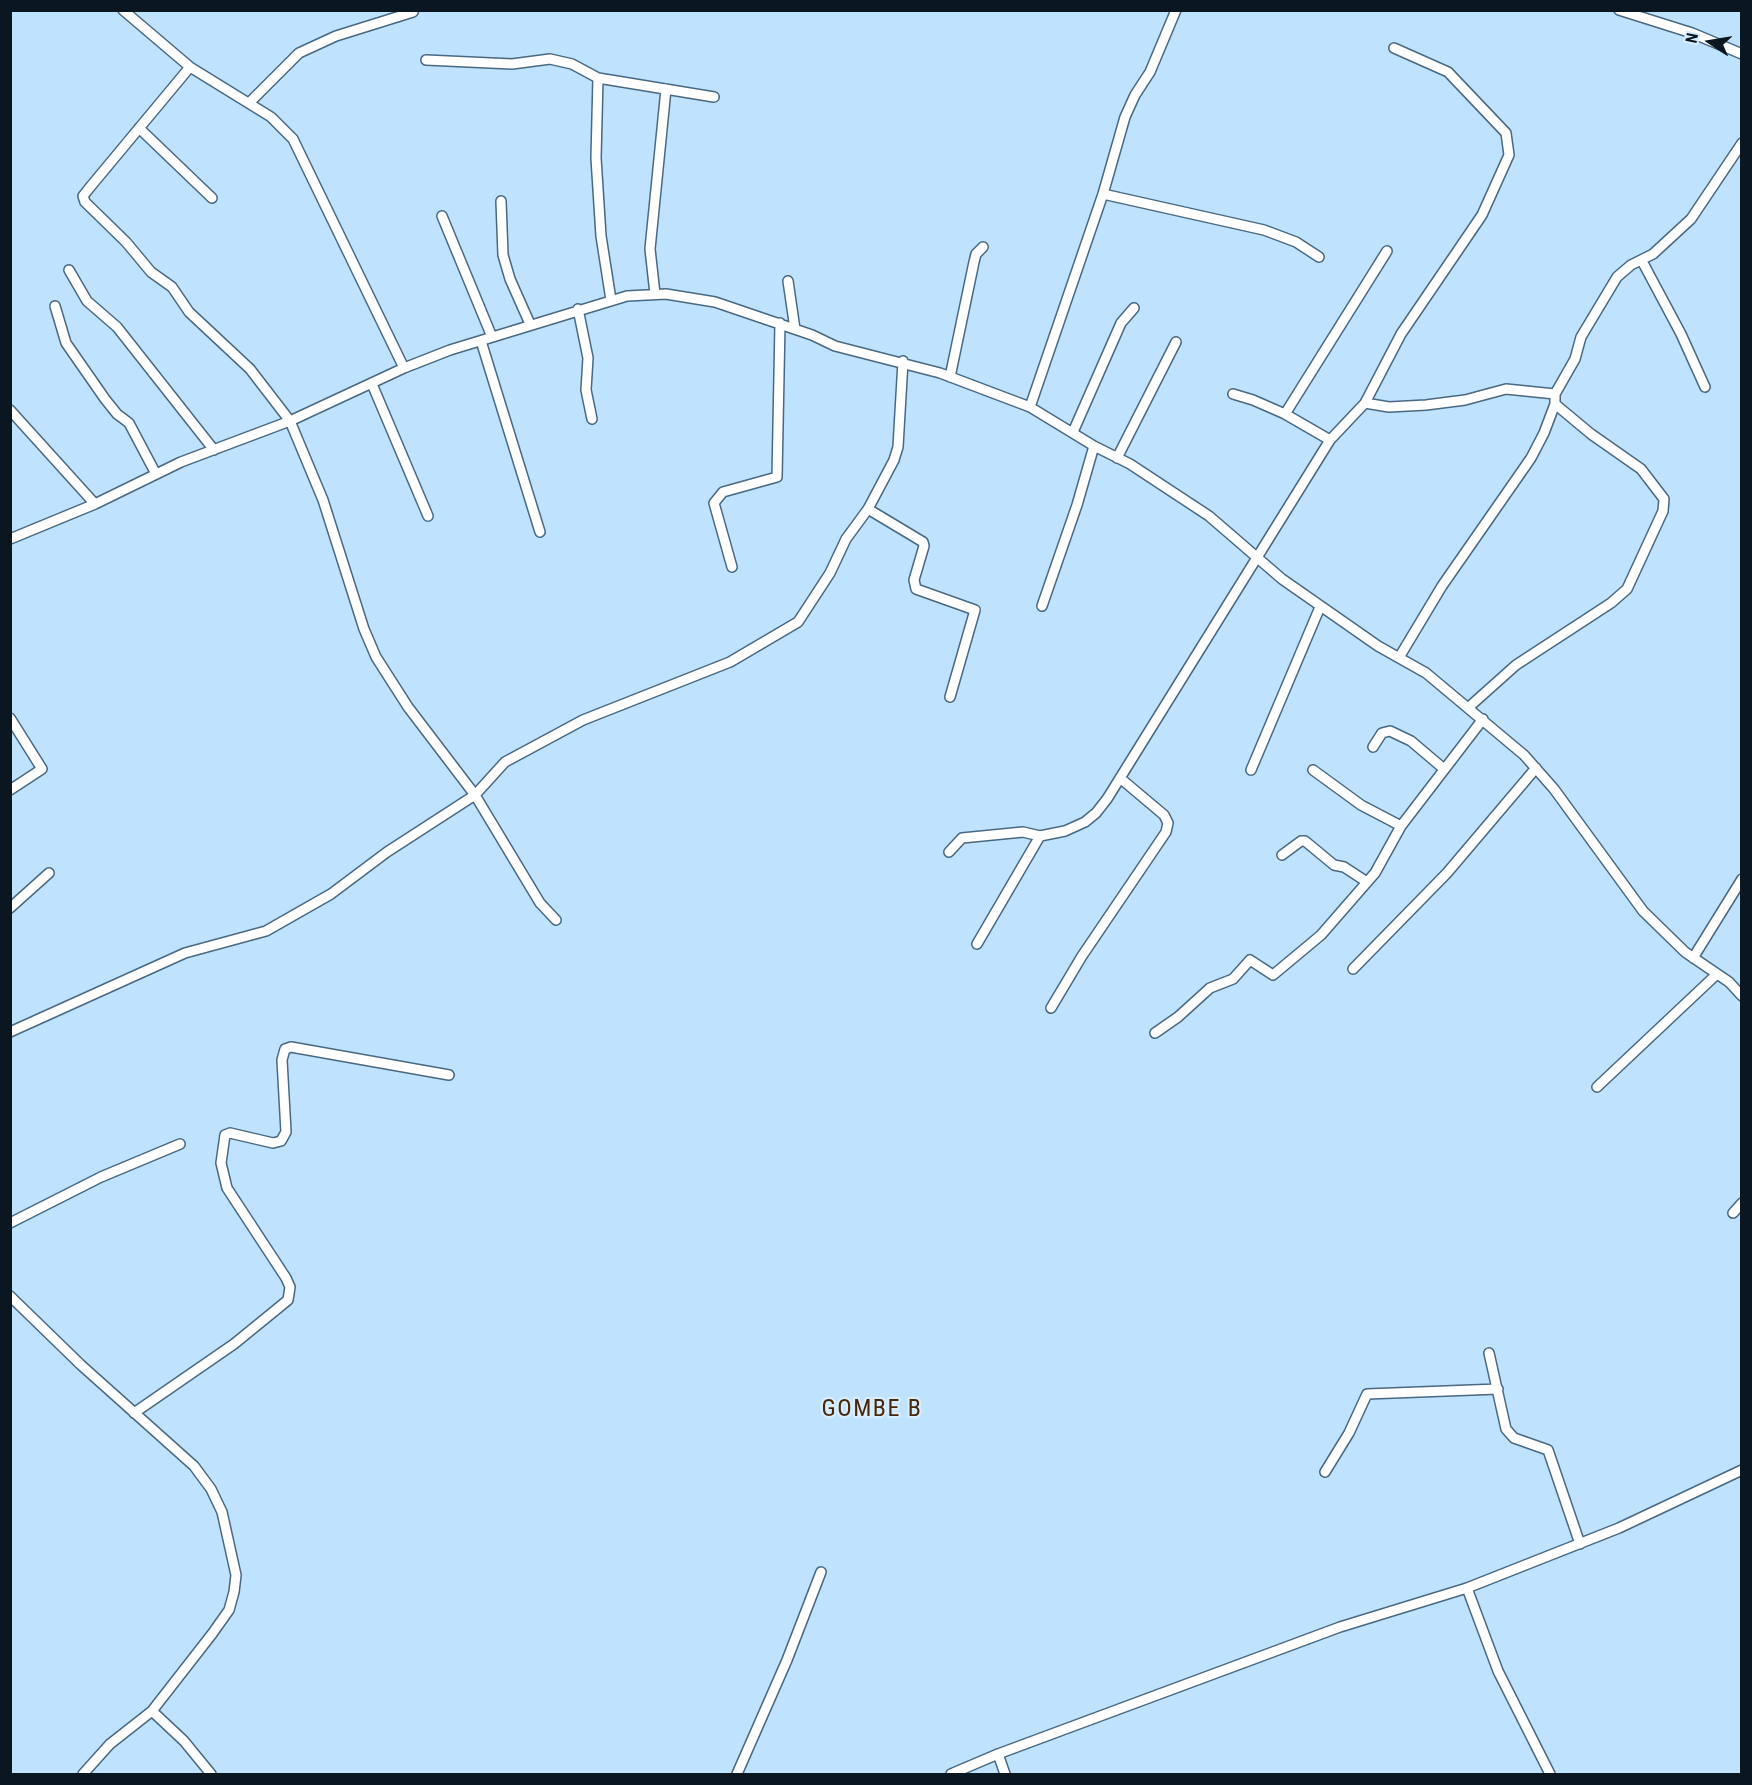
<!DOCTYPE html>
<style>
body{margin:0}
#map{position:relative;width:1752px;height:1785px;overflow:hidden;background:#bfe2ff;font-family:"Roboto Condensed",sans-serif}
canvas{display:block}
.frame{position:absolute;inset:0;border:12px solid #0a1721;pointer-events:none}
.north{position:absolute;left:1680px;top:12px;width:60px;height:60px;-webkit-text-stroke:4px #d8edff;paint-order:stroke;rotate:282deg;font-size:16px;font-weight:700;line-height:24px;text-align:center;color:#0a1721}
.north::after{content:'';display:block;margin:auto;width:21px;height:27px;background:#0a1721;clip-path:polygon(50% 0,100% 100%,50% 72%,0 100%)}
</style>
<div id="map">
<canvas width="1752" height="1785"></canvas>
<div class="frame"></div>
<div class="north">N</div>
</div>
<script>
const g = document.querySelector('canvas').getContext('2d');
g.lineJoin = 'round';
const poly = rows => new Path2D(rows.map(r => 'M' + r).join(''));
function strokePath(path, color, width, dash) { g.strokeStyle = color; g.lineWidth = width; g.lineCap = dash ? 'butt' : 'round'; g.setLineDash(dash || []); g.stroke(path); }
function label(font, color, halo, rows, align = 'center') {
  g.font = font + ' "Roboto Condensed",sans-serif'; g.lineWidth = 4.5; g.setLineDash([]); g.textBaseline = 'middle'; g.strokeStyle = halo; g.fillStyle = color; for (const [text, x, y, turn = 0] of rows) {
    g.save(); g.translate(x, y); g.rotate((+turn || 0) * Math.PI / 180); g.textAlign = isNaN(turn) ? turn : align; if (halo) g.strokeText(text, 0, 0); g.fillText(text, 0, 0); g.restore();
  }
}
const minor = poly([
 [123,10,190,67,271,117,293,139,404,368],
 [1619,10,1692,33,1742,54],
 [426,60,512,64,550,59,572,64,598,78,714,97],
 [190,67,91,186,83,196,85,202,126,242,151,272,172,287,189,312,250,369,290,421,323,500,364,629,376,657,408,707,475,795,540,903,556,920],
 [598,78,596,158,601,236,611,300],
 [249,103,299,53,336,36,413,12],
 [139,128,212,198],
 [1103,194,1125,117,1135,95,1150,72,1176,10],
 [501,201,503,255,510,279,530,324],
 [442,216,492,337],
 [1642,261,1681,334,1705,387],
 [69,270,87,301,117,327,214,450],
 [788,281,795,329],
 [655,294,650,249,666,89],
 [55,306,66,343,105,399,117,414,129,423,156,474],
 [578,309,588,358,586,390,592,419],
 [481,341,540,532],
 [950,377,974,262,976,254,983,247],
 [372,384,428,516],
 [1233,394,1253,400,1285,414],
 [1365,403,1389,407,1426,405,1465,400,1506,389,1555,394],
 [1030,407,1103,194,1264,230,1296,242,1319,257],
 [10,410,95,504],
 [1073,432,1121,323,1134,308],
 [1330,440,1285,414,1387,251],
 [1117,458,1176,342],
 [868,509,923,542,924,546,914,580,916,589,975,610,950,697],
 [10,539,95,504,181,462,290,421,404,368,450,350,627,296,666,294,715,302,812,335,835,346,940,373,1030,407,1094,446,1130,464,1209,516,1282,579,1378,646,1426,673,1524,755,1554,789,1643,911,1685,952,1729,982,1742,996],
 [732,567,714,503,723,492,777,477,780,323],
 [1042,606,1077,505,1094,446],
 [1400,656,1442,586,1531,458,1544,433,1555,404,1555,394,1575,359,1581,337,1617,277,1631,265,1653,254,1691,219,1742,143],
 [1469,707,1516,665,1611,603,1627,589,1663,511,1664,499,1641,469,1591,434,1555,404],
 [10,718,42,769,10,790],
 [1373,747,1382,733,1390,731,1411,741,1444,769],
 [1251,770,1320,607],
 [1313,770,1361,805,1401,826],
 [949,852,962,838,1023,832,1040,836,1065,831,1085,822,1096,813,1107,799,1330,440,1365,403,1401,334,1482,215,1509,155,1506,133,1448,72,1394,48],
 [1282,855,1301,841,1305,841,1334,865,1344,867,1367,882],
 [10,908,49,873],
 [977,944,1040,836],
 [1693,958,1742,879],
 [1353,969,1447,873,1536,768],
 [1051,1008,1082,956,1166,832,1168,823,1164,815,1120,778],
 [10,1032,185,953,266,931,331,894,387,852,475,795,505,762,583,720,730,662,798,622,830,573,846,539,868,509,894,460,898,447,903,361],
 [1155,1033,1178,1017,1210,988,1233,979,1250,960,1273,975,1321,935,1375,873,1401,826,1483,719],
 [1597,1087,1717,974],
 [1733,1213,1742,1203],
 [10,1223,101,1177,180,1144],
 [10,1296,81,1365,194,1466,211,1489,222,1512,236,1575,234,1592,229,1610,212,1634,152,1711,110,1744,83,1774],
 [1489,1353,1506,1429,1514,1438,1548,1450,1580,1544],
 [134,1413,234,1344,288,1300,290,1287,286,1278,227,1188,221,1163,225,1135,230,1133,273,1143,281,1141,286,1132,282,1060,285,1049,291,1047,449,1075],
 [1325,1472,1349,1433,1367,1394,1498,1389],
 [1467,1588,1498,1671,1550,1774],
 [152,1711,184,1741,211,1774],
 [998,1754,1005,1774],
 [737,1774,787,1660,821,1572],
 [951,1774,998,1754,1340,1627,1467,1588,1619,1528,1742,1470]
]);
strokePath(minor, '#496881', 12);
strokePath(minor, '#fff', 9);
g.letterSpacing = '1.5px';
label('24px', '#46290c', '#d8edff', [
 ["GOMBE B",872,1410]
]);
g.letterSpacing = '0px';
</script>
